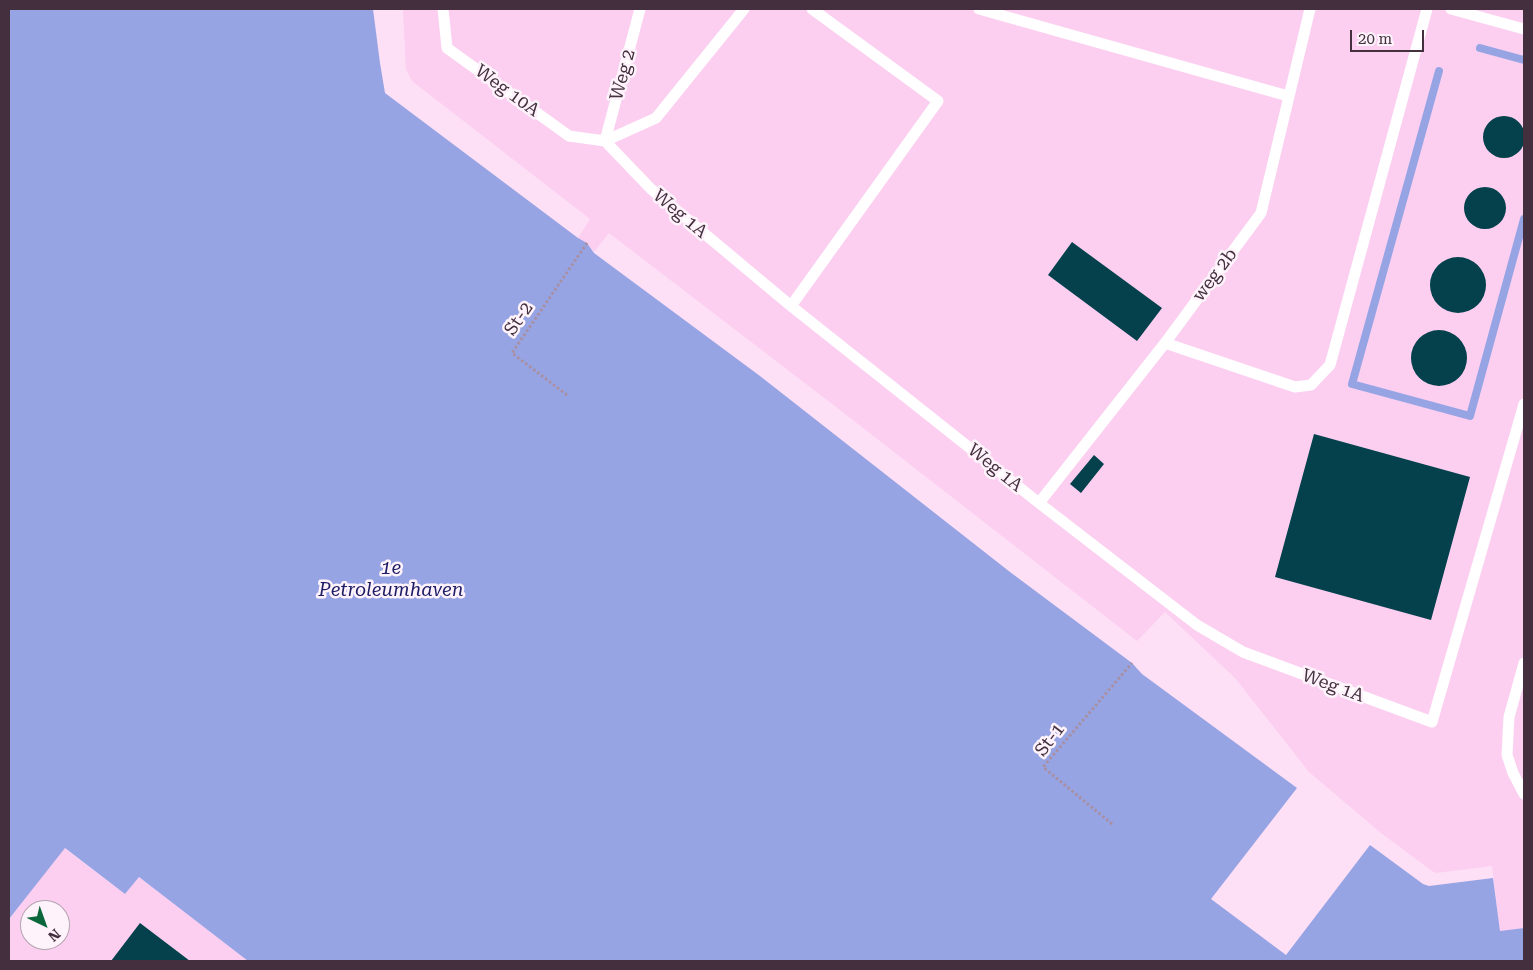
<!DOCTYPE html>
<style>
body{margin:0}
#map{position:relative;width:1533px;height:970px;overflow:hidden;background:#fddff6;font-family:"Roboto Serif",serif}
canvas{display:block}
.frame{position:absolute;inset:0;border:10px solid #432f3e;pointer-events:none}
.north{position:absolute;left:20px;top:900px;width:50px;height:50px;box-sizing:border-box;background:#fef3fb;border:1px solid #b3a5af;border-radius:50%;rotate:138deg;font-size:14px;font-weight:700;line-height:20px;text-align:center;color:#432f3e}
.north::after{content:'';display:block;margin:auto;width:18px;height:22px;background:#0b673b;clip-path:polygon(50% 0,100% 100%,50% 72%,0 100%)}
.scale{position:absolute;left:1350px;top:30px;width:74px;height:22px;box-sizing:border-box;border:2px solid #432f3e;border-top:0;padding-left:6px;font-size:15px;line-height:18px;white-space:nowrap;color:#432f3e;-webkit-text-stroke:4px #fef3fb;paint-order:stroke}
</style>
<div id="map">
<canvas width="1533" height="970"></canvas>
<div class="frame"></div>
<div class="north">N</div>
<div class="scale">20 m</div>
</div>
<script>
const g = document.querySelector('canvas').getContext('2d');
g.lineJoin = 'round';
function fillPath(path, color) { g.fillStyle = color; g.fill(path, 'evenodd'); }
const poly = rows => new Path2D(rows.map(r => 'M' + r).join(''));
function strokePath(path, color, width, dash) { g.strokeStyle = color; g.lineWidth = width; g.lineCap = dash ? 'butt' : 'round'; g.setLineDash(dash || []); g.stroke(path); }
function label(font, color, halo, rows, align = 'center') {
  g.font = font + ' "Roboto Serif",serif'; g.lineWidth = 5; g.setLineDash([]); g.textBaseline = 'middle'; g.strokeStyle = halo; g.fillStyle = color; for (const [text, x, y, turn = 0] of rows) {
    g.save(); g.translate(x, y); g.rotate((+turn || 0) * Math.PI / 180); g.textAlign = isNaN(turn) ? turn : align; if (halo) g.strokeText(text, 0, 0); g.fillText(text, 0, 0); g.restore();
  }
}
fillPath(poly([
 [403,9,1524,9,1524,928,1500,931,1492,866,1436,873,1432,871,1381,833,1309,772,1235,678,1165,612,1137,641,840,410,609,233,594,252,587,243,578,238,590,219,412,81,406,69],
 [64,848,125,894,139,877,248,961,9,961,9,919],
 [30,910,60,910,60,940,30,940]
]), '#fccff1');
fillPath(poly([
 [9,9,373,9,380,63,385,93,578,238,587,243,594,253,760,376,1010,572,1132,663,1142,674,1297,788,1211,899,1286,955,1370,845,1423,884,1429,886,1493,878,1500,931,1524,928,1524,961,248,961,139,877,125,894,65,848,9,919]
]), '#97a4e4');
strokePath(poly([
 [1480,48,1524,60],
 [1439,71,1352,384,1470,416,1524,219]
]), '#97a4e4', 8);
fillPath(poly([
 '1483 137a21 21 0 1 1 42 0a21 21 0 1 1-42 0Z',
 '1464 208a21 21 0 1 1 42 0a21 21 0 1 1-42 0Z',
 [1072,242,1162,308,1137,341,1048,275],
 '1430 285a28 28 0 1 1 56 0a28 28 0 1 1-56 0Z',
 '1411 358a28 28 0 1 1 56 0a28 28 0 1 1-56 0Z',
 [1314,434,1470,477,1431,620,1275,577],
 [1094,455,1104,464,1081,493,1070,484],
 [140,923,190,961,111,961]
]), '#04414c');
strokePath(poly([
 [567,395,512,353,587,243],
 [1112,824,1043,767,1132,663]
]), '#a88fa2', 3, [2.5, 2.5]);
strokePath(poly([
 [443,9,447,48,569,136,605,141],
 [979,9,1288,96],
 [1451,9,1524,29],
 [605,141,651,189,791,306,1039,503,1197,625,1243,652,1432,722,1524,404],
 [605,141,656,118,744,9],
 [605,141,640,9],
 [791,306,938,101,812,9],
 [1165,343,1295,387,1311,385,1330,365,1427,9],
 [1039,503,1165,343,1261,213,1310,9],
 [1524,663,1509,717,1507,755,1513,773,1524,794]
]), '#fff', 11);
label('18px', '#432f3e', '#fef3fb', [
 ["Weg 2",623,75,-75],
 ["Weg 10A",507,91,36],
 ["Weg 1A",680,214,40],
 ["weg 2b",1215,275,-53],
 ["St-2",519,319,-56],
 ["Weg 1A",995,468,39],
 ["Weg 1A",1333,686,20],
 ["St-1",1050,740,-53]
]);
label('italic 19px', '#1c1d65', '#fef3fb', [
 ["1e",391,568],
 ["Petroleumhaven",391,590]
]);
</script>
